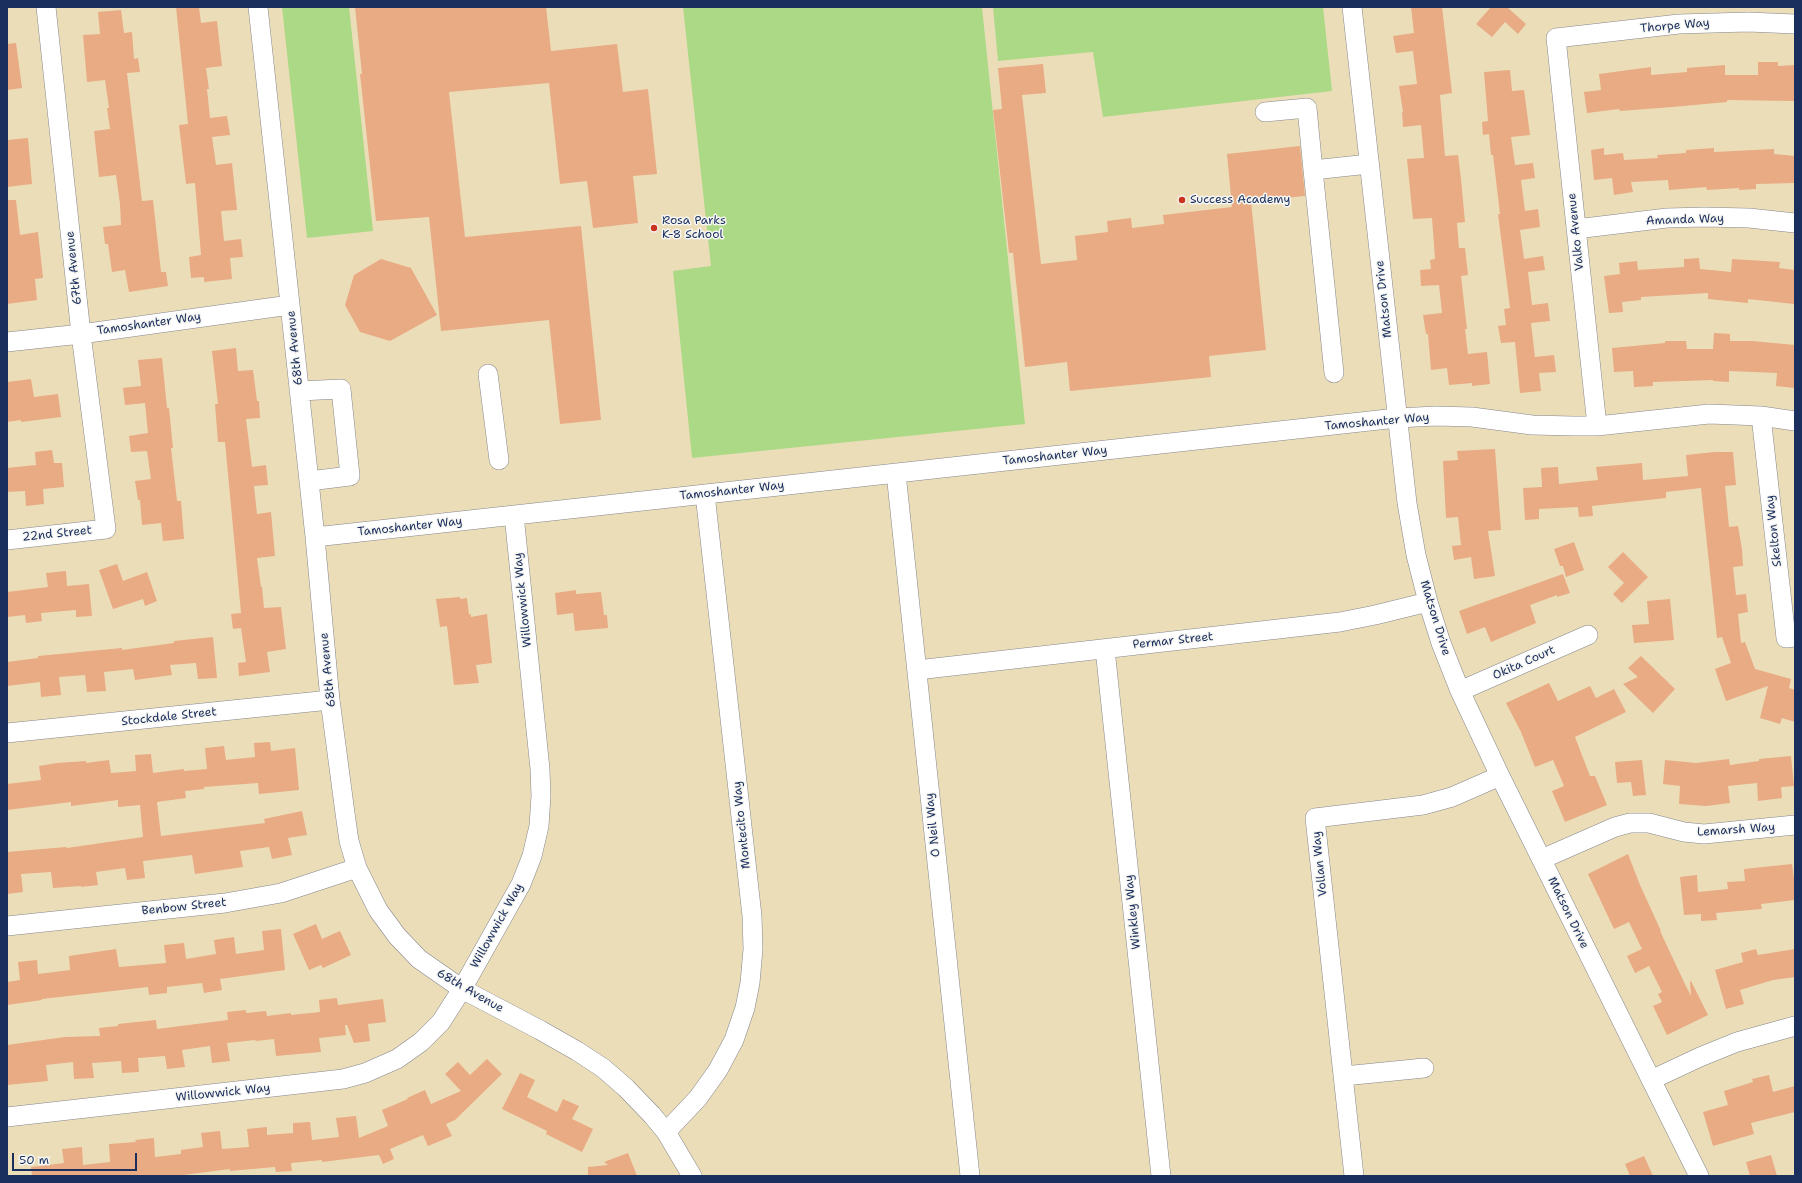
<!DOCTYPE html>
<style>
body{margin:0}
#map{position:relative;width:1802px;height:1183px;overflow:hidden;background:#ecddb9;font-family:"Shantell Sans",sans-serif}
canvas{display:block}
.frame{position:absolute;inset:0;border:8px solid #1b2f5e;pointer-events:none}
.scale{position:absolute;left:12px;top:1153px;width:125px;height:18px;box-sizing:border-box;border:2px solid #1b2f5e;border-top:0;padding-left:5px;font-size:12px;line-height:14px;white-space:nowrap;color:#1b2f5e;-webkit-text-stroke:3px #f6f6f2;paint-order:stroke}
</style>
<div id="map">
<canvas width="1802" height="1183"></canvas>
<div class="frame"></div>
<div class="scale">50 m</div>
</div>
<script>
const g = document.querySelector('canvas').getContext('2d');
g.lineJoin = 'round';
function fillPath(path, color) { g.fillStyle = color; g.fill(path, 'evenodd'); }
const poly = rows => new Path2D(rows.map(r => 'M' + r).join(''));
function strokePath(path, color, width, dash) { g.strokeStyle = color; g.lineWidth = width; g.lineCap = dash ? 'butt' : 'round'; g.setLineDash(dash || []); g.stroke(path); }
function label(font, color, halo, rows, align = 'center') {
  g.font = font + ' "Shantell Sans",sans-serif'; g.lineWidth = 3; g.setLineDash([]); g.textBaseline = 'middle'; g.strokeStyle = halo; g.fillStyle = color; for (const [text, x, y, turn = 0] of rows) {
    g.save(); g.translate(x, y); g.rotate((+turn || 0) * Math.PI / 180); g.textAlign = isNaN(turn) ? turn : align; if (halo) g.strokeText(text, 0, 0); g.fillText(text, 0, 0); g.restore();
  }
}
fillPath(poly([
 [282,7,349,7,373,231,307,238],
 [683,7,982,7,1025,424,692,458,673,271,711,266],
 [993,7,1323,7,1332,91,1103,117,1093,52,998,61]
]), '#acd985');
fillPath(poly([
 [176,7,199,7,201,23,217,21,222,66,206,68,209,89,207,89,210,118,227,116,230,135,212,137,216,165,232,163,237,210,221,211,224,241,241,239,243,257,230,258,232,279,204,282,204,277,191,278,189,257,201,255,195,183,186,184,179,125,188,124],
 [355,7,546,7,551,51,617,44,623,92,648,89,657,174,633,176,638,223,593,228,587,181,560,184,549,83,449,92,465,237,581,226,601,420,560,424,549,320,441,331,429,217,376,221,360,74,362,74],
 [1411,7,1442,7,1452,93,1440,95,1445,156,1458,155,1461,179,1465,222,1457,223,1459,248,1465,248,1468,275,1461,276,1467,329,1465,329,1468,354,1487,352,1490,384,1472,386,1472,383,1449,385,1447,368,1431,370,1428,334,1426,334,1423,315,1442,313,1439,285,1421,286,1420,270,1431,269,1430,260,1435,259,1432,218,1413,219,1407,159,1424,158,1421,125,1403,127,1402,112,1403,112,1399,86,1417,84,1413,51,1396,53,1393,36,1414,33],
 [1491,7,1507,7,1526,24,1518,34,1505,22,1492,37,1476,24],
 [121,10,124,33,132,32,134,59,138,58,140,72,127,73,142,201,153,200,161,272,166,272,168,286,129,292,125,270,112,272,108,244,105,244,103,227,121,225,120,204,116,175,99,177,94,131,110,129,107,108,109,108,105,80,87,82,83,35,100,34,98,12],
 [16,43,22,88,7,90,7,44],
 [1758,62,1778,62,1778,66,1795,65,1795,101,1727,100,1727,102,1672,107,1620,111,1619,109,1587,113,1584,92,1601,90,1599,74,1651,67,1651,75,1687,72,1687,68,1725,65,1725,75,1758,75],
 [1043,64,1046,93,1022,95,1041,264,1077,260,1075,236,1108,232,1107,221,1131,218,1132,228,1164,224,1163,215,1232,207,1227,154,1300,146,1305,196,1251,201,1266,350,1209,356,1211,377,1070,391,1067,362,1025,367,1013,253,1009,253,993,110,1002,109,998,68],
 [1510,70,1512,91,1524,90,1530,135,1511,137,1515,165,1533,163,1535,178,1521,180,1525,211,1538,209,1540,227,1520,230,1524,259,1543,256,1545,270,1528,272,1532,305,1548,303,1550,321,1531,323,1535,357,1554,355,1556,372,1539,373,1541,391,1520,393,1515,342,1501,343,1498,326,1506,325,1504,309,1510,308,1498,214,1500,214,1493,155,1491,155,1489,134,1483,135,1482,122,1488,121,1484,72],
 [28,138,32,184,7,187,7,140],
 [1604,148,1604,155,1623,153,1624,160,1658,158,1657,155,1686,153,1686,150,1714,148,1714,152,1774,149,1774,154,1795,156,1795,183,1756,184,1756,189,1739,190,1739,188,1707,190,1706,187,1669,190,1668,180,1631,182,1633,192,1614,195,1612,178,1594,180,1591,150],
 [7,200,16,200,20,235,38,232,43,278,35,279,37,300,7,304],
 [1699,258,1700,269,1731,272,1732,259,1780,262,1779,268,1795,270,1794,304,1748,299,1748,303,1708,299,1708,293,1641,297,1641,300,1622,302,1623,312,1609,313,1604,276,1620,274,1619,263,1637,261,1638,270,1684,267,1684,259],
 [381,259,411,268,437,315,390,341,360,332,345,305,354,275],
 [1714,333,1730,334,1730,341,1752,341,1795,345,1795,388,1776,386,1777,373,1729,371,1729,382,1713,381,1713,380,1653,382,1653,386,1634,387,1633,371,1614,372,1612,348,1665,343,1665,341,1686,341,1687,349,1713,349],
 [236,348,238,371,253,370,257,401,259,401,260,418,246,419,252,467,266,465,268,485,254,486,257,514,271,512,275,556,257,558,261,587,262,587,264,608,281,607,286,649,267,652,270,672,239,676,238,663,246,662,241,628,233,629,231,614,241,613,225,442,218,442,215,404,218,404,212,351],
 [162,358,167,408,169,408,173,448,171,448,177,501,181,501,184,539,163,541,161,523,142,525,140,500,138,500,135,481,151,479,147,451,131,452,129,436,148,433,145,403,125,405,123,388,141,386,138,360],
 [31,379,34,397,58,394,61,417,21,422,21,420,7,422,7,382],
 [1495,449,1501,530,1488,531,1495,576,1474,579,1471,557,1454,560,1452,546,1461,545,1458,517,1446,518,1443,461,1458,460,1457,451],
 [52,450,54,463,62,463,64,487,43,489,44,504,26,506,25,491,7,492,7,468,36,465,35,452],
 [1715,452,1733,452,1736,485,1725,486,1729,527,1738,526,1742,549,1743,566,1733,567,1736,595,1746,594,1748,612,1738,614,1741,643,1745,642,1755,669,1791,679,1789,688,1795,690,1795,722,1782,718,1780,724,1760,718,1768,686,1726,701,1715,669,1731,663,1722,637,1717,638,1701,488,1666,492,1666,498,1592,506,1593,516,1579,517,1578,507,1539,509,1539,519,1525,520,1523,488,1542,487,1541,468,1558,467,1559,484,1598,480,1596,467,1642,463,1643,480,1688,476,1686,455],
 [1574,542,1584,570,1566,577,1563,566,1560,566,1554,549],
 [1623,552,1648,577,1622,603,1613,594,1624,583,1608,567],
 [117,564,123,581,147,572,157,601,145,606,143,599,113,609,99,570],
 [66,571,67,586,89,584,92,616,76,617,76,610,41,613,42,621,26,623,25,615,7,617,7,592,48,587,46,573],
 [1563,574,1570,593,1557,597,1557,595,1530,605,1536,623,1491,642,1485,627,1467,634,1459,611],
 [576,590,576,594,601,592,604,615,607,615,608,628,575,631,573,613,557,615,555,593],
 [460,597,460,599,467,598,469,615,471,614,471,617,487,614,492,663,476,665,479,683,454,685,447,626,440,627,436,599],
 [1670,599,1674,640,1634,643,1632,625,1649,624,1647,601],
 [213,637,217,678,198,679,196,663,170,665,172,675,135,680,133,669,104,672,106,691,87,692,85,675,59,677,61,695,41,697,40,682,7,686,7,662,38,658,38,656,122,648,122,650,174,643,174,641],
 [1641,656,1675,689,1653,713,1623,684,1638,677,1628,668],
 [1549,683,1558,701,1590,686,1596,698,1614,689,1626,712,1575,737,1590,776,1595,776,1607,805,1565,822,1552,791,1564,786,1553,760,1535,767,1521,732,1506,703],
 [270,742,271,751,295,748,299,790,259,794,258,783,204,787,204,789,185,791,186,798,157,802,161,836,265,823,264,819,302,811,307,835,288,838,292,855,272,859,269,847,240,851,243,867,195,874,192,855,143,861,145,878,127,880,125,868,96,872,98,885,81,887,81,886,53,888,51,872,21,874,23,892,7,894,7,852,66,847,67,848,143,837,140,805,118,807,118,800,71,806,71,802,7,810,7,784,41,780,39,766,57,763,86,761,86,763,109,760,111,773,136,771,135,755,151,754,153,773,184,769,184,771,207,769,205,748,224,746,226,760,255,757,254,743],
 [1791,756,1794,786,1781,787,1782,798,1758,801,1757,783,1728,786,1730,803,1706,806,1679,804,1680,786,1663,784,1665,760,1696,763,1729,759,1730,765,1759,761,1759,759],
 [1642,760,1646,795,1633,796,1631,782,1617,783,1615,762],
 [1628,854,1640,885,1661,931,1660,931,1684,982,1691,996,1690,982,1691,981,1708,1015,1667,1035,1653,1006,1662,1002,1658,994,1662,992,1649,966,1635,973,1627,956,1642,949,1629,922,1614,929,1588,874],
 [1792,864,1794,879,1795,879,1795,900,1761,904,1762,909,1716,913,1717,920,1701,921,1701,914,1684,915,1680,877,1697,875,1698,892,1728,889,1727,882,1745,881,1744,869],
 [316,924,322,939,340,931,351,955,323,968,321,965,309,970,293,934],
 [281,929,285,970,220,979,222,990,204,993,202,983,167,987,167,993,149,995,148,987,42,999,42,1000,7,1005,7,982,20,980,18,962,37,960,38,974,70,970,69,956,116,949,119,967,166,963,164,945,184,943,186,959,216,954,214,940,234,937,236,954,264,950,262,931],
 [1756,949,1758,955,1795,949,1795,977,1773,980,1740,990,1744,1004,1726,1009,1715,970,1743,962,1741,953],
 [337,998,338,1005,383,999,386,1022,368,1024,370,1041,354,1043,347,1025,345,1025,346,1035,319,1038,321,1052,276,1056,274,1039,256,1041,255,1040,227,1043,230,1061,212,1063,210,1046,182,1050,185,1067,167,1069,165,1056,138,1058,139,1072,122,1073,121,1061,92,1063,94,1078,74,1079,73,1062,46,1065,48,1081,7,1085,7,1045,65,1037,100,1036,99,1028,118,1026,118,1024,156,1020,157,1029,228,1020,227,1012,246,1010,246,1013,266,1011,267,1016,291,1013,291,1015,320,1012,319,1000],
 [487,1059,502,1074,455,1120,446,1124,452,1136,428,1146,423,1135,390,1149,394,1159,383,1164,379,1155,322,1162,322,1160,291,1163,292,1171,276,1172,275,1167,230,1171,230,1169,176,1176,32,1176,31,1167,64,1163,62,1149,82,1147,83,1165,110,1162,109,1144,136,1142,135,1140,154,1138,155,1157,181,1154,181,1150,203,1147,201,1133,220,1131,222,1149,249,1147,247,1129,267,1127,267,1135,293,1133,293,1123,310,1122,312,1140,339,1137,336,1118,356,1116,359,1138,388,1126,382,1110,408,1099,407,1098,425,1090,431,1104,461,1091,445,1074,458,1062,470,1075],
 [520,1073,535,1080,527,1097,557,1112,563,1099,579,1106,572,1119,593,1129,582,1152,546,1134,547,1131,502,1109],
 [1769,1075,1773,1092,1795,1086,1795,1112,1751,1123,1754,1134,1713,1146,1703,1112,1728,1105,1724,1091,1753,1082,1752,1079],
 [628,1153,637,1176,588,1176,588,1167,608,1165,604,1162],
 [1771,1155,1777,1176,1750,1176,1746,1162],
 [1644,1156,1653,1176,1630,1176,1625,1164]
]), '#e8ab83');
const minor = poly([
 [258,7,315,537,330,700,345,813,349,841,357,868,378,910,397,936,419,959,462,989,540,1030,577,1051,603,1068,626,1088,652,1115,666,1132,692,1176],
 [1352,7,1407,503,1416,555,1428,602,1441,643,1460,691,1500,776,1699,1176],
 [1265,112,1307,108,1313,170,1369,164],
 [1313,170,1334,373],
 [1576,229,1667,218,1704,217,1749,218,1795,223],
 [7,342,81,334,290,305],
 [488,374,499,460],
 [299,391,341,389,350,476,309,481],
 [1761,416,1786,638,1795,637],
 [1597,426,1556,38,1679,24,1748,22,1795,24],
 [896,473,970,1176],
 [315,537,1397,418,1436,416,1472,417,1532,425,1573,426,1597,426,1709,414,1761,416,1795,421],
 [7,540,106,529,81,334,46,7],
 [1105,649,1161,1176],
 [917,670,1340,622,1375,615,1428,602],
 [1460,691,1588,635],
 [7,733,330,700],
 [1542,859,1615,827,1630,823,1649,823,1684,832,1704,834,1795,825],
 [7,926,225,903,281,893,357,868],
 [1344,1076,1424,1068],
 [1651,1080,1700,1057,1737,1042,1795,1026],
 [7,1117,343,1079,365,1073,397,1059,421,1042,441,1022,462,989,521,884,532,856,539,826,541,796,540,769,514,515],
 [666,1132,698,1098,718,1070,734,1040,745,1008,750,983,753,949,752,916,705,494],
 [1354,1176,1315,818,1423,805,1452,797,1500,776]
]);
strokePath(minor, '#84868c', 20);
strokePath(minor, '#fff', 19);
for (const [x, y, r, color] of [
 [1182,200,4,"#c8321e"],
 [654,228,4,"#c8321e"]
]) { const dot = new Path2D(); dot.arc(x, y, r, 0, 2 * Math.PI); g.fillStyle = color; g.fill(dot); strokePath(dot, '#f6f6f2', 1.5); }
label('12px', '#1b2f5e', '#f6f6f2', [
 ["Thorpe Way",1675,26,-5],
 ["Amanda Way",1685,220,-2],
 ["Valko Avenue",1576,232,-96],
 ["67th Avenue",74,268,-96],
 ["Matson Drive",1384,299,-96],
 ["Tamoshanter Way",149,324,-8],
 ["68th Avenue",295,348,-96],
 ["Tamoshanter Way",1377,422,-5],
 ["Tamoshanter Way",1055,456,-6],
 ["Tamoshanter Way",732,491,-6],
 ["Tamoshanter Way",410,527,-6],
 ["Skelton Way",1774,531,-96],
 ["22nd Street",57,534,-6],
 ["Willowwick Way",523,600,-96],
 ["Matson Drive",1435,618,73],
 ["Permar Street",1173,641,-6],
 ["Okita Court",1524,663,-24],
 ["68th Avenue",328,670,-96],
 ["Stockdale Street",169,717,-6],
 ["Montecito Way",742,825,-96],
 ["O Neil Way",933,825,-96],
 ["Lemarsh Way",1736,830,-4],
 ["Vollan Way",1320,864,-96],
 ["Benbow Street",184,907,-6],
 ["Winkley Way",1133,912,-96],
 ["Matson Drive",1568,913,64],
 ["Willowwick Way",497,926,-61],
 ["68th Avenue",470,991,30],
 ["Willowwick Way",223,1093,-6]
]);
label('12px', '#1b2f5e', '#f6f6f2', [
 ["Success Academy",1190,200],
 ["Rosa Parks",662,221],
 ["K-8 School",662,235]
], 'left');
</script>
